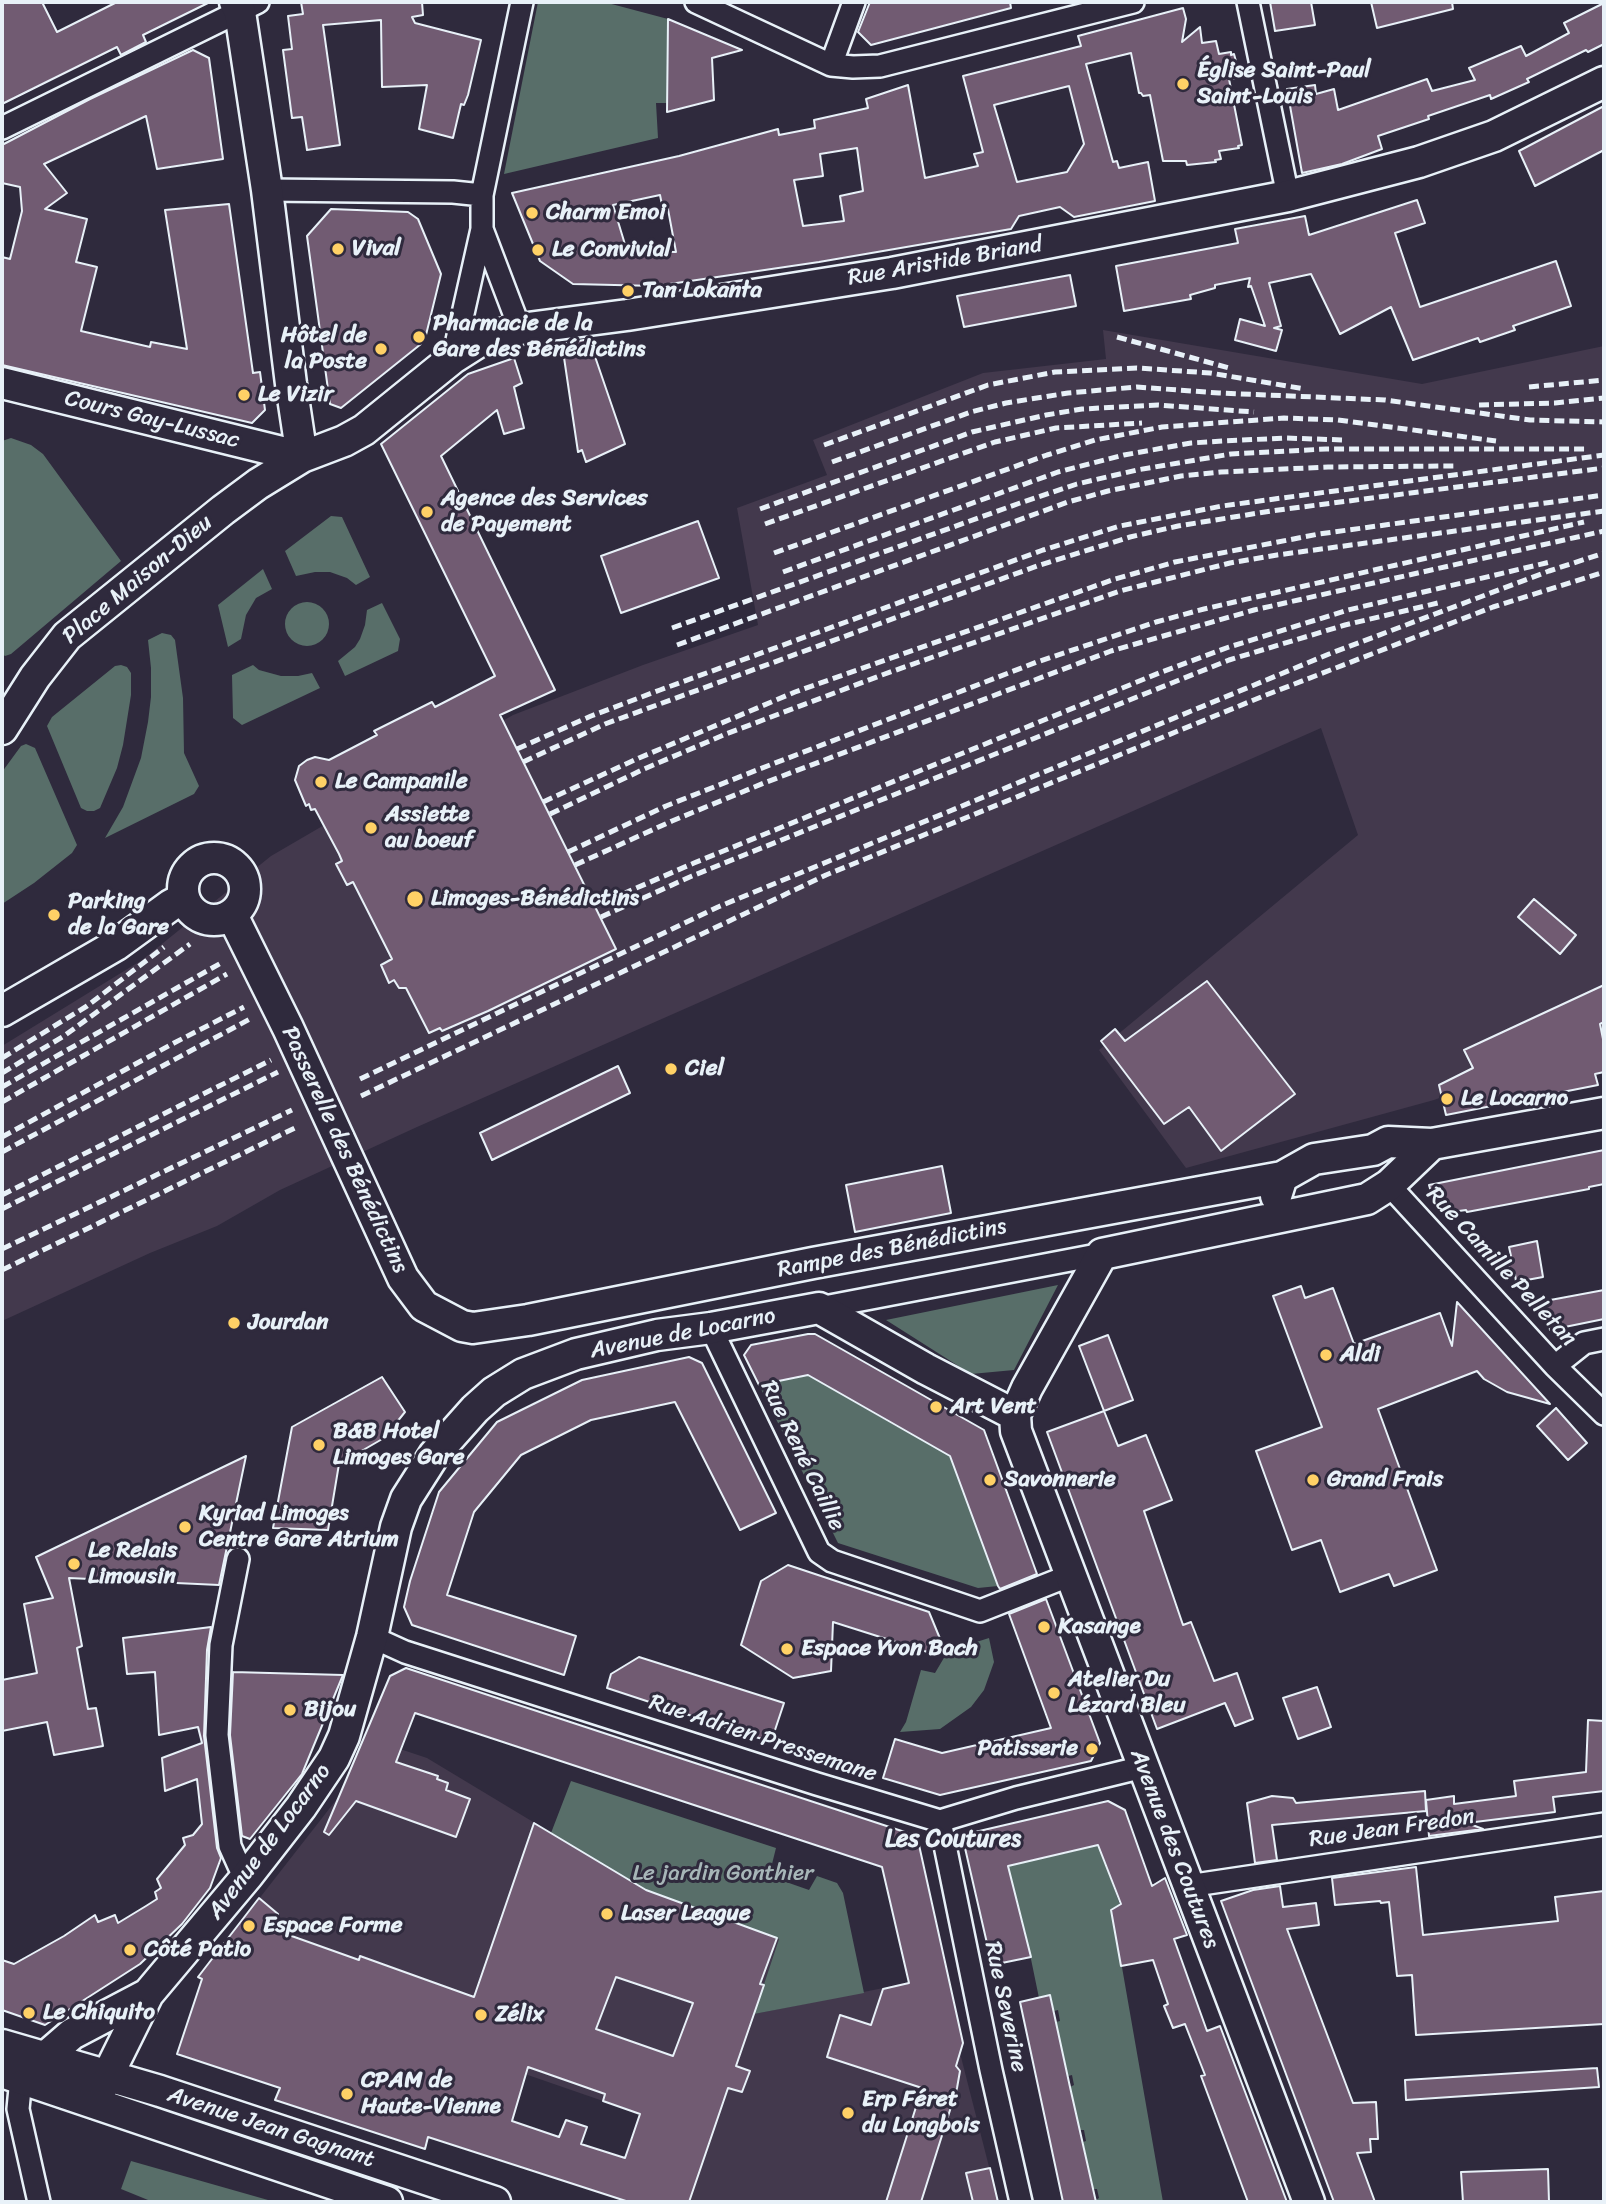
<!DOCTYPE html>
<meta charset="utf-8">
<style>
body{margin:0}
#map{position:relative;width:1606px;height:2204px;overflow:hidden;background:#2f2a3d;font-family:Sriracha,sans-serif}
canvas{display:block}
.frame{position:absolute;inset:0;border:4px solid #e8f1f8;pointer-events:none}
</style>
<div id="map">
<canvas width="1606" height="2204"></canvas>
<div class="frame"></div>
</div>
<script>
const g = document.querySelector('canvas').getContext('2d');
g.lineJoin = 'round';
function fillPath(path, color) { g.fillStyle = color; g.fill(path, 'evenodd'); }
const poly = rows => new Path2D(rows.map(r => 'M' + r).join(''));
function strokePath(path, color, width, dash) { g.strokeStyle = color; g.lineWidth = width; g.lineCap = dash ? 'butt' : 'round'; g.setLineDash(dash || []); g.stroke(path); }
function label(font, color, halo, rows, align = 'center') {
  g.font = font + ' Sriracha,sans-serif'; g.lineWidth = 6; g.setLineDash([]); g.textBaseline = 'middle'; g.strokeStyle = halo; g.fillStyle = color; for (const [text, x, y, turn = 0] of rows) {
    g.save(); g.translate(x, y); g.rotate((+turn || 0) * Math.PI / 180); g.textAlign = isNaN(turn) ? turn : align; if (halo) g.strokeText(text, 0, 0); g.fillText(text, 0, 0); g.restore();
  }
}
fillPath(poly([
 [1103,330,1422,384,1604,346,1604,1037,1434,1100,1186,1168,1099,1050,1358,835,1321,728,417,1127,280,1190,217,1226,150,1253,2,1321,2,1046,142,960,271,856,513,715,643,665,758,625,737,508,827,475,813,440,983,373,1106,359],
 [364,1737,427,1758,646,1890,779,1939,754,2014,948,1975,958,2022,960,2053,998,2202,689,2202,710,2138,444,2046,348,2026,198,1977,340,1795]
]), '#43394d');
fillPath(poly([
 [538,2,604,2,668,19,667,103,656,103,658,138,504,174],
 [11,438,31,445,43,454,121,561,11,654,5,656,2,654,2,441],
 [331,516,342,517,370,577,356,585,347,578,330,572,315,572,296,576,285,551],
 [263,569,272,589,256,598,246,615,241,639,228,647,218,605],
 '285 624a22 22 0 1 1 44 0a22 22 0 1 1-44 0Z',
 [382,603,400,639,398,651,345,676,338,661,355,647,360,639,365,625,367,610],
 [162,633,171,635,175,640,183,698,184,753,199,786,194,794,105,838,123,807,141,758,148,722,151,697,151,668,148,640],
 [121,665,127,667,131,673,131,695,123,745,117,768,100,808,94,811,87,811,81,808,47,726,52,717,115,666],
 [253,665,259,670,281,676,298,676,312,673,320,688,242,725,233,718,232,675],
 [26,744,35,748,77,845,72,853,34,883,2,904,2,772,21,746],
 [1058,1285,1014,1370,971,1374,886,1320],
 [808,1375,896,1426,947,1449,998,1586,978,1588,838,1543,759,1385],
 [989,1638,994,1662,984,1690,971,1707,940,1729,900,1732,906,1722,921,1670,935,1673,948,1651],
 [571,1781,776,1848,769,1876,809,1890,817,1876,837,1883,843,1893,864,1993,754,2014,779,1939,646,1890,551,1833],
 [1097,1841,1120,1905,1112,1910,1163,2202,1096,2202,1096,2200,1099,2198,1097,2189,1093,2189,1089,2170,1083,2142,1086,2141,1084,2130,1080,2130,1070,2087,1074,2085,1072,2075,1068,2076,1056,2022,1060,2021,1058,2010,1054,2011,1050,1995,1039,1998,1025,1930,1021,1930,1020,1915,1009,1871,1000,1864,1022,1863,1046,1857,1060,1850,1062,1854,1075,1851,1074,1847],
 [131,2161,275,2202,153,2202,121,2189]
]), '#586e69');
const building = poly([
 [2,2,42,2,57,32,117,2,210,2,143,35,146,42,121,55,117,47,2,104,2,2],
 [301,2,422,2,423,15,412,17,415,23,481,40,468,95,464,105,461,104,453,138,419,129,427,85,382,87,381,20,323,25,340,145,307,150,302,117,292,118,283,50,292,49,288,16,303,14,301,2],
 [870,2,1010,2,1011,8,871,45,858,32,870,2],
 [1270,2,1311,2,1315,25,1275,31,1270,2],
 [1371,2,1452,2,1453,9,1377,28,1371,2],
 [1604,3,1604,44,1588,52,1586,50,1527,79,1529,82,1491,99,1490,95,1428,116,1429,119,1378,136,1382,149,1342,164,1302,173,1287,89,1315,85,1316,94,1334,89,1338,110,1427,79,1432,91,1475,80,1469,68,1521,46,1526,56,1569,33,1564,23,1604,3],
 [1183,8,1186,19,1182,42,1200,27,1202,43,1216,41,1219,54,1231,52,1231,55,1234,54,1237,65,1238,75,1235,76,1236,78,1229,79,1242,145,1238,146,1239,148,1219,151,1221,159,1215,160,1216,162,1187,165,1186,161,1163,161,1150,95,1143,96,1141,93,1139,93,1131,53,1086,64,1113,162,1117,161,1119,168,1148,162,1155,201,1074,217,1060,207,1019,216,1011,229,819,262,656,286,573,284,540,261,512,193,679,156,778,129,779,135,815,128,814,120,868,108,866,99,908,85,925,178,978,166,974,154,983,152,963,76,1081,46,1078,36,1183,8],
 [1069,86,1084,144,1067,172,1017,182,994,105,1069,86],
 [857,148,863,191,840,196,844,221,803,226,794,180,823,176,820,154,857,148],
 [660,195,662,205,667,204,676,252,627,251,613,205,660,195],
 [668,19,742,50,712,58,714,100,667,112,668,19],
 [193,50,209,58,223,159,157,169,146,116,44,164,67,193,45,209,87,219,76,262,97,267,81,331,150,347,151,342,187,349,165,210,229,204,253,373,260,372,265,410,252,423,2,365,2,257,10,259,22,211,20,187,2,183,2,145,90,99,193,50],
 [1604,106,1604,150,1535,186,1519,151,1604,106],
 [1417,200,1425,223,1395,233,1420,307,1556,261,1571,306,1513,326,1515,330,1480,342,1478,338,1413,360,1391,307,1340,334,1311,274,1269,283,1281,326,1274,328,1282,330,1276,351,1235,340,1240,319,1265,326,1251,286,1248,287,1250,278,1215,285,1215,288,1190,295,1191,299,1124,311,1116,266,1238,243,1235,229,1305,216,1309,235,1417,200],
 [331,209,408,212,418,219,441,274,425,339,421,344,341,408,330,404,307,236,331,209],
 [1070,275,1076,306,964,327,957,296,1070,275],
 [589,339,625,444,586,462,582,450,578,452,562,344,589,339],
 [514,358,522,383,514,387,524,428,504,434,497,410,441,456,555,690,500,715,616,949,488,1011,442,1031,440,1028,429,1033,406,988,399,988,394,980,389,983,381,965,392,959,353,882,347,885,336,864,342,861,339,854,315,809,311,810,309,804,306,806,295,780,299,766,307,760,315,757,329,760,377,735,374,731,432,702,435,707,495,676,381,444,468,374,514,358],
 [698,521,719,578,621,613,601,556,698,521],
 [1534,899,1576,935,1560,954,1518,917,1534,899],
 [1207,981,1295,1094,1221,1151,1189,1107,1164,1124,1101,1041,1115,1029,1125,1041,1207,981],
 [1604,985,1604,1022,1600,1024,1604,1044,1604,1072,1595,1074,1598,1085,1446,1115,1439,1085,1473,1068,1464,1050,1604,985],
 [618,1066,630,1093,492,1160,480,1133,618,1066],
 [1604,1150,1604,1184,1589,1187,1589,1189,1467,1212,1466,1210,1445,1213,1433,1199,1429,1185,1604,1150],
 [942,1166,951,1213,855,1232,846,1185,942,1166],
 [1537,1241,1543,1277,1516,1282,1515,1274,1510,1274,1507,1257,1511,1256,1509,1247,1537,1241],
 [1301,1286,1305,1298,1333,1288,1354,1344,1440,1313,1452,1346,1457,1302,1550,1404,1507,1392,1484,1379,1477,1371,1378,1409,1437,1570,1394,1586,1389,1574,1340,1592,1321,1540,1292,1550,1256,1451,1322,1427,1273,1296,1301,1286],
 [1604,1290,1604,1319,1550,1330,1545,1301,1604,1290],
 [808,1334,815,1334,984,1430,1037,1574,1000,1589,998,1586,950,1456,808,1375,759,1385,744,1355,751,1345,808,1334],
 [1108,1335,1133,1400,1104,1411,1118,1446,1146,1435,1172,1500,1144,1511,1183,1625,1191,1622,1214,1681,1237,1673,1253,1719,1235,1726,1225,1703,1157,1729,1047,1432,1104,1411,1079,1346,1108,1335],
 [689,1357,702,1363,776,1513,740,1530,675,1402,591,1420,521,1455,474,1512,447,1595,576,1636,564,1675,412,1625,404,1607,410,1581,439,1492,497,1422,582,1380,689,1357],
 [382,1377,405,1412,384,1438,339,1464,328,1530,273,1528,292,1427,382,1377],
 [1556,1408,1587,1443,1568,1460,1537,1426,1556,1408],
 [246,1456,219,1585,69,1578,82,1646,77,1648,88,1709,96,1708,103,1746,54,1755,47,1722,2,1731,2,1680,37,1673,24,1604,53,1598,36,1557,246,1456],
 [788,1565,929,1612,941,1641,937,1655,833,1622,831,1671,793,1678,741,1645,761,1581,788,1565],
 [1046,1599,1100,1743,1091,1761,940,1795,883,1778,895,1739,942,1753,1051,1728,1009,1614,1046,1599],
 [211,1627,207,1650,204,1736,217,1848,221,1858,210,1888,182,1924,140,1964,45,2025,2,2010,2,1960,14,1964,64,1936,95,1915,98,1922,115,1915,118,1923,146,1906,157,1899,155,1892,161,1888,157,1879,185,1845,183,1838,193,1835,202,1824,197,1779,165,1791,162,1758,202,1743,198,1727,159,1735,155,1672,127,1674,123,1638,211,1627],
 [639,1657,784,1703,771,1742,607,1688,611,1674,639,1657],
 [406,1668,917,1836,963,2043,956,2066,960,2071,957,2088,921,2202,886,2202,922,2088,827,2057,840,2015,871,2025,883,1989,909,1983,882,1867,415,1713,396,1762,438,1776,437,1779,448,1783,446,1790,470,1799,456,1837,356,1801,329,1835,324,1832,390,1676,406,1668],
 [233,1672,343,1675,302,1774,250,1839,242,1836,230,1735,233,1672],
 [1317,1687,1331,1727,1298,1739,1283,1698,1317,1687],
 [1588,1720,1604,1721,1604,1791,1553,1797,1555,1812,1467,1823,1483,1829,1429,1836,1426,1800,1454,1796,1454,1804,1516,1796,1514,1781,1586,1772,1588,1720],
 [1425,1791,1426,1811,1272,1825,1277,1860,1255,1863,1247,1803,1272,1796,1293,1798,1296,1803,1425,1791],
 [1108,1801,1125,1810,1152,1886,1165,1878,1187,1935,1174,1939,1207,2031,1220,2026,1287,2202,1248,2202,1201,2076,1205,2075,1185,2024,1173,2028,1164,2006,1168,2004,1153,1960,1121,1966,1111,1910,1121,1904,1098,1845,1008,1866,1031,1957,992,1965,965,1848,975,1832,1108,1801],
 [534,1823,646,1890,777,1938,760,1984,764,1985,736,2066,750,2071,742,2092,728,2088,689,2202,629,2202,428,2137,425,2149,275,2100,280,2088,177,2054,202,1979,198,1977,259,1898,278,1914,272,1929,359,1960,360,1956,474,1997,534,1823],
 [616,1977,693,2003,673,2056,596,2029,616,1977],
 [528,2067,605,2094,603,2101,640,2114,625,2158,581,2144,587,2127,566,2120,559,2137,512,2121,528,2067],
 [1416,1867,1423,1935,1558,1921,1555,1897,1604,1891,1604,2024,1416,2035,1412,1975,1397,1976,1389,1902,1381,1903,1380,1901,1335,1905,1332,1878,1416,1867],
 [1280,1886,1283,1907,1316,1903,1319,1925,1287,1929,1353,2103,1376,2102,1378,2139,1370,2139,1371,2152,1357,2153,1375,2202,1334,2202,1221,1901,1253,1890,1280,1886],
 [1050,1995,1070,2087,1096,2202,1063,2202,1020,2002,1050,1995],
 [1597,2068,1599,2087,1406,2100,1405,2080,1597,2068],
 [990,2168,998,2202,973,2202,966,2173,990,2168],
 [1548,2169,1549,2202,1463,2202,1461,2172,1548,2169]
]);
fillPath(building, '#715b72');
strokePath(building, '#e8f1f8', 2);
const street = poly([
 [696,2,831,65,853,67,880,66,1133,2],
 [1248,2,1288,196],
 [831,65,854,2],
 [2,128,258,2],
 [267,190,453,192,482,195],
 [482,229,520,329],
 [453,358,482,229,482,195,522,2],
 [1389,1185,1555,1366,1604,1414],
 [819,1308,1102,1254],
 [711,1328,819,1552,832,1561,980,1611,1071,1575],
 [1555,1366,1584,1343,1604,1339],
 [238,1559,221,1645,217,1735,230,1846,239,1866,248,1875],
 [372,1637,405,1652,817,1784,940,1821,1016,1798,1143,1767],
 [940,1821,991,2070,1021,2202],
 [1188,1886,1604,1824],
 [21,2078,18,2109,39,2202]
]);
const secondary = poly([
 [235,2,240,12,267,190,291,384,302,457],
 [2,383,302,457],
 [2,729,35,677,67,636,223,510,258,484,302,457,344,441,364,430,453,358,483,339,520,329,627,315,892,273,1288,196,1419,162,1494,136,1604,82],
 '183 889a31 31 0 1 1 62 0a31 31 0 1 1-62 0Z',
 [232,915,288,1028,403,1278,424,1306,462,1326,473,1328,528,1320,813,1263,1282,1177],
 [2,1011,116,945,171,905,184,898],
 [1276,1196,1282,1177,1314,1159,1373,1150,1388,1142,1432,1144,1604,1113],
 [1015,1415,1016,1431,1309,2202],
 [2,2045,160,2091,495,2202],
 [34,2067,72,2034,148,1994],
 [2,2072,387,2202],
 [94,2103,148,1994,248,1875,301,1807,334,1758,344,1736,372,1637,396,1527,406,1499,434,1455,475,1409,494,1392,523,1374,576,1354,657,1335,711,1328,819,1308,926,1369,1015,1415,1027,1388,1102,1254,1367,1199,1389,1185,1432,1144]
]);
strokePath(street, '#e8f1f8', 26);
strokePath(secondary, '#e8f1f8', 35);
strokePath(street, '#2f2a3d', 21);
strokePath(secondary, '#2f2a3d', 30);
strokePath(poly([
 [1117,337,1229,368],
 [1529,387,1604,380],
 [1479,405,1555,403,1604,398],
 [824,445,988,385,1055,372,1137,368,1210,373,1305,389],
 [832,462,971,412,1006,403,1068,393,1137,387,1219,393,1385,400,1530,420,1604,422],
 [760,509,972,432,1046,415,1082,409,1158,405,1254,412],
 [765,524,995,442,1056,428,1142,423],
 [774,553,1047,455,1095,440,1162,427,1284,418,1338,420,1496,441],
 [783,572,1058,472,1124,455,1191,443,1224,441,1285,438,1344,440],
 [672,628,1020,503,1077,484,1137,470,1231,454,1326,449,1587,449],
 [677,645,1068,502,1108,491,1181,476,1221,472,1328,467,1454,466],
 [517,749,591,716,660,690,1043,550,1120,526,1222,506,1604,455],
 [523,762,605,724,1037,566,1130,537,1178,526,1271,511,1604,468],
 [543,802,639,758,795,692,1115,579,1175,562,1319,534,1604,495],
 [550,814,644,769,726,734,882,675,1120,591,1230,563,1277,555,1604,511],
 [568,852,666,806,757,770,1037,662,1156,622,1204,609,1584,522],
 [575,865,672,821,764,783,1111,651,1254,610,1604,531],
 [595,906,694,863,1159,673,1229,647,1348,610,1550,562],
 [601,917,692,876,1229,660,1345,625,1442,602],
 [2,1058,87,1006,164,947],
 [2,1073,64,1036,190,944],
 [360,1079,718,907,1329,654,1549,571,1604,553],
 [2,1087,221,963],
 [361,1096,826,875,1266,695,1493,607,1604,572],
 [2,1102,227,974],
 [2,1137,174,1043,244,1007],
 [2,1152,250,1019],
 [2,1195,271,1060],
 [2,1209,278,1072],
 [2,1249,292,1110],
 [2,1270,297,1127]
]), '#e8f1f8', 5, [10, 5]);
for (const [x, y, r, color] of [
 [1183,84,7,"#ffd166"],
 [532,213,7,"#ffd166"],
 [338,249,7,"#ffd166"],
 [538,250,7,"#ffd166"],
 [628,291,7,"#ffd166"],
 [419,337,7,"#ffd166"],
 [381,349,7,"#ffd166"],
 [244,395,7,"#ffd166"],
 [427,512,7,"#ffd166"],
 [321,782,7,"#ffd166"],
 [371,828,7,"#ffd166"],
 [415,899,9,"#ffd166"],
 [54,915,7,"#ffd166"],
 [671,1069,7,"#ffd166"],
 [1447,1099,7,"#ffd166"],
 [234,1323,7,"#ffd166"],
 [1326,1355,7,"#ffd166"],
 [936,1407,7,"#ffd166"],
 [319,1445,7,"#ffd166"],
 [990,1480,7,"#ffd166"],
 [1313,1480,7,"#ffd166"],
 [185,1527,7,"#ffd166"],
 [74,1564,7,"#ffd166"],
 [1044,1627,7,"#ffd166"],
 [787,1649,7,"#ffd166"],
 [1054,1693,7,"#ffd166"],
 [290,1710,7,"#ffd166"],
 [1092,1749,7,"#ffd166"],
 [607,1914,7,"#ffd166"],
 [249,1926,7,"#ffd166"],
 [130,1950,7,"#ffd166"],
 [29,2013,7,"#ffd166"],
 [481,2015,7,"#ffd166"],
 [347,2094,7,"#ffd166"],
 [848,2113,7,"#ffd166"]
]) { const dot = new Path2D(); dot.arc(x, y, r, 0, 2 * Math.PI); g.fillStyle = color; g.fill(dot); strokePath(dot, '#2f2a3d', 2.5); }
label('bold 23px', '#e8f1f8', '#2f2a3d', [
 ["Église Saint-Paul",1197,71],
 ["Saint-Louis",1197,97],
 ["Charm Emoi",546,213],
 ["Vival",352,249],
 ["Le Convivial",552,250],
 ["Tan Lokanta",642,291],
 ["Pharmacie de la",433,324],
 ["Gare des Bénédictins",433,350],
 ["Hôtel de",367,336,"right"],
 ["la Poste",367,362,"right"],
 ["Le Vizir",258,395],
 ["Agence des Services",441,499],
 ["de Payement",441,525],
 ["Le Campanile",335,782],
 ["Assiette",385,815],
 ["au boeuf",385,841],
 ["Limoges-Bénédictins",431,899],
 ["Parking",68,902],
 ["de la Gare",68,928],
 ["Ciel",685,1069],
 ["Le Locarno",1461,1099],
 ["Jourdan",248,1323],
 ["Aldi",1340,1355],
 ["Art Vent",950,1407],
 ["B&B Hotel",333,1432],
 ["Limoges Gare",333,1458],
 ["Savonnerie",1004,1480],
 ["Grand Frais",1327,1480],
 ["Kyriad Limoges",199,1514],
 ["Centre Gare Atrium",199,1540],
 ["Le Relais",88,1551],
 ["Limousin",88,1577],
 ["Kasange",1058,1627],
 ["Espace Yvon Bach",801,1649],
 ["Atelier Du",1068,1680],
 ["Lézard Bleu",1068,1706],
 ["Bijou",304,1710],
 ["Patisserie",1078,1749,"right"],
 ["Laser League",621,1914],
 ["Espace Forme",263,1926],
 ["Côté Patio",144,1950],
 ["Le Chiquito",43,2013],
 ["Zélix",495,2015],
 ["CPAM de",361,2081],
 ["Haute-Vienne",361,2107],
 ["Erp Féret",862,2100],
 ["du Longbois",862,2126]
], 'left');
label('23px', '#e8f1f8', '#2f2a3d', [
 ["Rue Aristide Briand",945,262,-10],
 ["Cours Gay-Lussac",152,420,14],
 ["Place Maison-Dieu",138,580,-40],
 ["Passerelle des Bénédictins",344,1150,65],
 ["Rampe des Bénédictins",892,1249,-11],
 ["Rue Camille Pelletan",1501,1267,47],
 ["Avenue de Locarno",683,1334,-11],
 ["Rue René Caillie",802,1456,64],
 ["Rue Adrien Pressemane",763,1739,18],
 ["Rue Jean Fredon",1392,1829,-8],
 ["Avenue de Locarno",270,1842,-53],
 ["Avenue des Coutures",1174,1849,69],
 ["Rue Severine",1005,2007,78],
 ["Avenue Jean Gagnant",271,2128,18]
]);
label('23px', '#a7b6b8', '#2f2a3d', [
 ["Le jardin Gonthier",723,1874]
]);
label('bold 24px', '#e8f1f8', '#2f2a3d', [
 ["Les Coutures",953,1840]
]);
</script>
